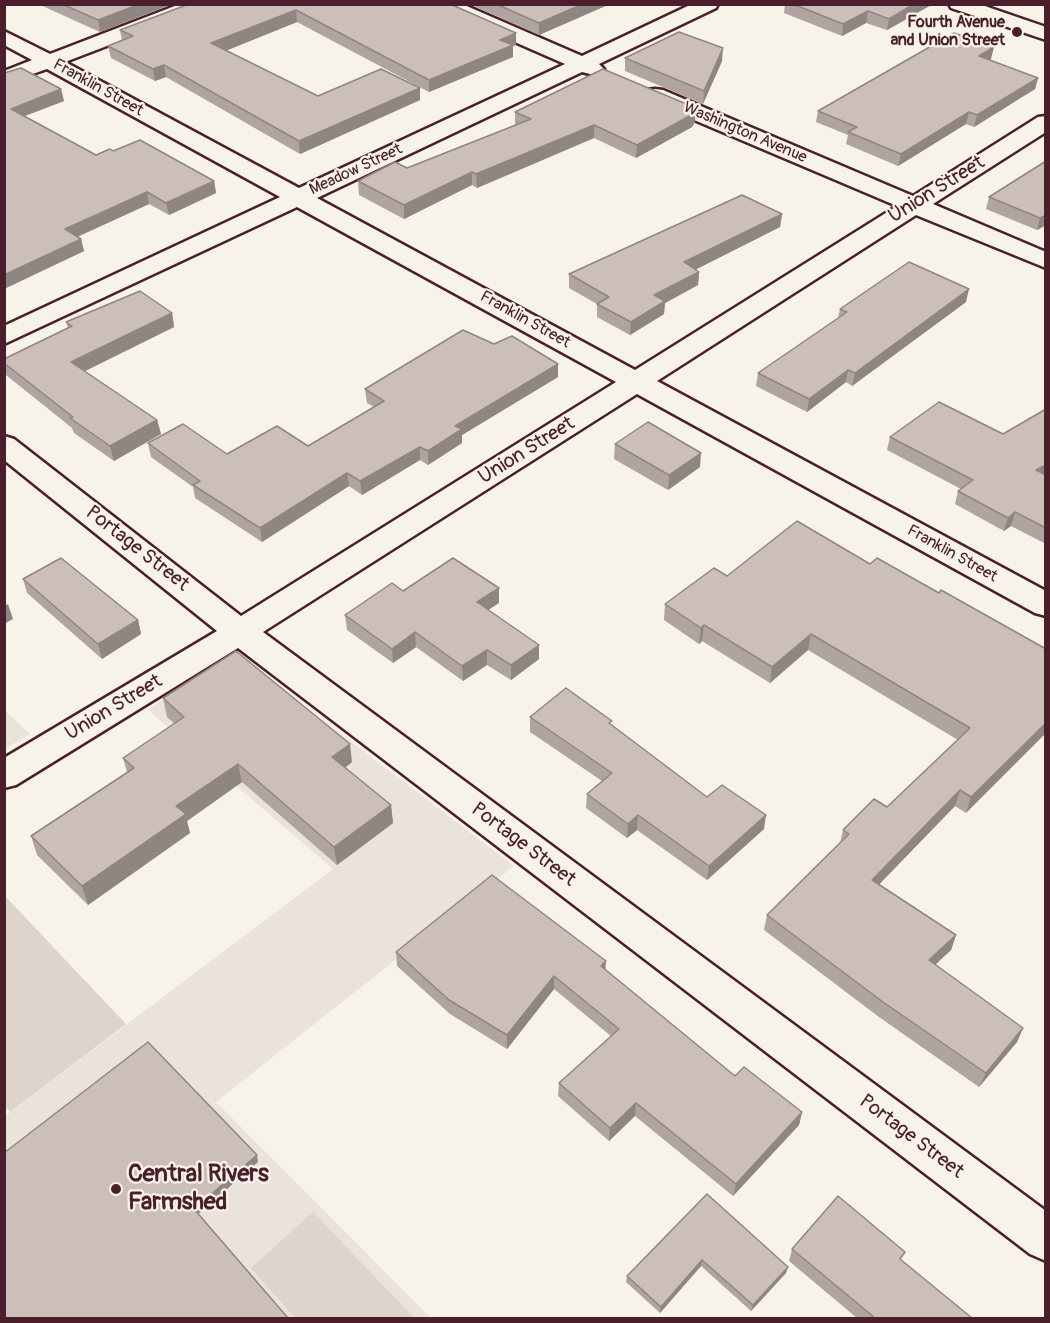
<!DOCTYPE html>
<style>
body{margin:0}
#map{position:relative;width:1050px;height:1323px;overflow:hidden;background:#f7f3e8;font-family:Pangolin,sans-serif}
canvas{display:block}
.frame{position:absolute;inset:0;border:6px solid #4a1f2b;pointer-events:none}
</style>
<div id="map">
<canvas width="1050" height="1323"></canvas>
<div class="frame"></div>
</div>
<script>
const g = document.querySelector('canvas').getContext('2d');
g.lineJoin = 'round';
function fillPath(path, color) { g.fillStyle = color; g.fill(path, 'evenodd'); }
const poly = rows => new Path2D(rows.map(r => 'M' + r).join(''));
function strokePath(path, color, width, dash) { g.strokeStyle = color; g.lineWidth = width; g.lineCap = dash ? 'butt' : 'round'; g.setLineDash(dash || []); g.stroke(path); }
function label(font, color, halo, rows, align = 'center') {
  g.font = font + ' Pangolin,sans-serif'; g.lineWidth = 4.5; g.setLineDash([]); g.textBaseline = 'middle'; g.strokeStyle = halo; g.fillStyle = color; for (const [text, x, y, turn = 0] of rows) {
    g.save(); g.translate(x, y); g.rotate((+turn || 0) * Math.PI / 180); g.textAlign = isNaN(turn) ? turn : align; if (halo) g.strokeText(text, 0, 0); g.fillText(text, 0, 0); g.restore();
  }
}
fillPath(poly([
 [217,664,252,666,514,866,216,1102,430,1317,5,1318,5,1116,333,869,148,710],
 [5,710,30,734,5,749,4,749]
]), '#eae3da');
fillPath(poly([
 [5,896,126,1024,10,1112,4,1105],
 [313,1212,414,1318,295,1318,251,1268]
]), '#ded4cc');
const street = poly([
 [180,4,208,4,206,8,65,62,299,188,565,64,437,8,435,4,462,4,582,56,692,4,718,4,716,8,599,64,604,69,601,73,594,75,582,72,317,198,635,370,897,206,647,100,644,95,647,90,655,89,663,90,913,196,1038,117,1046,116,1046,132,933,204,1046,252,1046,268,916,215,657,381,1046,591,1046,616,1035,613,637,394,263,632,1046,1211,1046,1261,1030,1254,238,648,16,785,4,788,4,758,217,631,4,460,4,436,14,439,241,616,616,382,297,207,4,344,4,326,280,197,47,69,4,84,4,71,32,60,4,45,4,31,50,54,180,4]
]);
const secondary = poly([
 [949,4,979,4,1046,27,1046,40,951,8,949,4]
]);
strokePath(street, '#4a1f2b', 5);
strokePath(secondary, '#4a1f2b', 5);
fillPath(street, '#f7f3e8');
fillPath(secondary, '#f7f3e8');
fillPath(poly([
 [38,4,172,4,100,32],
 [189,4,450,4,516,45,513,46,513,57,429,92,297,22,225,51,318,96,420,88,420,100,300,154,166,77,155,81,111,58,108,46,122,41,120,30],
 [469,4,610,4,539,35],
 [785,4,933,4,887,30,866,23,842,36,784,13],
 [625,58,722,61,703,104,625,71],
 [991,59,989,60,1038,78,1035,89,974,127,966,124,898,166,846,144,848,135,816,122,818,111],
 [21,68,61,89,64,101,25,116,96,155,110,149,113,151,140,140,214,181,216,193,169,215,149,204,77,237,81,239,84,251,4,289,4,73],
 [515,112,695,122,692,127,636,158,594,138,477,188,472,185,404,219,359,195,358,181,407,168,515,125],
 [1046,161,1046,225,1037,230,986,209,989,197],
 [782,214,780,227,696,269,699,272,698,285,665,303,664,314,630,335,597,317,597,304,569,288,569,274],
 [966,302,852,386,846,382,807,412,756,386,758,373,838,318,840,309],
 [172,313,174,327,85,371,157,420,161,434,114,461,74,433,72,428,6,375,4,370,4,359,68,328,66,322],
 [558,377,462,435,462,443,428,465,420,460,362,495,349,486,262,542,195,498,193,487,151,457,148,443,227,454,308,446,374,407,367,403,365,389],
 [1046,409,1046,544,1011,526,1004,531,955,504,958,491,961,489,887,450,890,437,1003,434],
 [615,444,700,467,668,490,614,459],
 [870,564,939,593,1046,649,966,813,955,806,879,884,956,935,951,950,935,965,1023,1028,1017,1042,979,1087,879,1017,764,930,767,915,840,843,843,830,887,807,958,740,808,650,770,683,702,641,699,644,664,620,665,604,727,576],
 [23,579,138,620,141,634,102,659,27,593],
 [403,591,499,603,488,610,539,659,511,680,487,665,463,681,416,647,393,663,347,630,345,615],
 [163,698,352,762,345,768,391,805,393,823,337,865,242,782,187,821,190,833,88,905,37,855,31,836,127,772,123,758,175,724,167,717],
 [530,717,612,725,707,797,764,829,707,880,637,830,627,838,586,808,587,794,602,781,530,732],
 [396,952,606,970,735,1076,802,1112,799,1125,733,1196,635,1116,609,1141,558,1096,559,1083,611,1036,554,989,507,1049,450,1014,397,966],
 [707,1194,788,1267,786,1273,751,1311,701,1266,660,1313,626,1282,627,1276],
 [792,1249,902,1261,972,1318,857,1318,789,1261]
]), '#afa49f');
fillPath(poly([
 [140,4,172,4,100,32,98,20],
 [583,4,610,4,539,35,539,23],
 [914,4,933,4,887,30,889,19],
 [296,10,297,22,213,56,211,43],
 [868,11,866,23,842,36,843,24],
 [516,33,516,45,513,46,513,57,429,92,429,80,500,40],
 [994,47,991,59,976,68,979,56],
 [723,48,722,61,703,104,704,91],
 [164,65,166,77,155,81,153,69],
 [1038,78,1035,89,974,127,977,115],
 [420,88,420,100,300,154,299,141],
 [61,89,64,101,14,120,11,109],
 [696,108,695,122,692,127,636,158,637,145],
 [969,112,966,124,898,166,901,154],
 [594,125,594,138,477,188,476,174],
 [472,172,472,185,404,219,404,205],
 [214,181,216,193,169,215,166,203],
 [147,192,149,204,68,241,65,229],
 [782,214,780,227,683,276,684,262],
 [1046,215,1046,225,1037,230,1040,218],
 [81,239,84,251,4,289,4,275],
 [699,272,698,285,665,303,664,314,630,335,631,322,654,295],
 [969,289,966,302,852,386,855,373],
 [172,313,174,327,75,376,71,362],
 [558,364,558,377,462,435,462,443,428,465,428,451,455,426],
 [848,370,846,382,807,412,809,399],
 [157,420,161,434,114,461,110,446],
 [420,447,420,460,362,495,360,481],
 [701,453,700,467,668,490,669,475],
 [1046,465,1046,476,1036,470],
 [347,473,349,486,262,542,260,528],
 [1015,512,1011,526,1004,531,1008,518],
 [499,588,499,603,477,617,477,602],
 [8,604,13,619,4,624,4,606],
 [138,620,141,634,102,659,98,644],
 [704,625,702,641,699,644,701,628],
 [415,632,416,647,393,663,392,649],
 [811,634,808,650,770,683,772,667],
 [539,645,539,659,511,680,511,665],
 [487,650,487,665,463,681,462,666],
 [1046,723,1046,733,966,813,971,797],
 [350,744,352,762,335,775,332,757],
 [238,764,242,782,187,821,190,833,88,905,82,886,176,806],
 [960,790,955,806,868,896,872,880],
 [391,805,393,823,337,865,334,847],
 [638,815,637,830,627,838,628,824],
 [766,815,764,829,707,880,709,866],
 [956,935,951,950,924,975,929,960],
 [606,961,605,975,601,966],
 [554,976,554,989,507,1049,507,1035],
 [1023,1028,1017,1042,979,1087,986,1073],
 [636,1103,635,1116,609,1141,610,1128],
 [802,1112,799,1125,733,1196,736,1184],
 [257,1155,258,1162,196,1216,194,1209],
 [702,1260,701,1266,660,1313,661,1307],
 [788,1267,786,1273,751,1311,753,1305]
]), '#8f8682');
const building = poly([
 [62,4,140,4,98,20,62,4],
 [189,4,450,4,516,33,500,40,513,45,429,80,296,10,211,43,318,96,381,69,420,88,299,141,164,65,153,69,108,46,133,36,120,30,189,4],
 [496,4,583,4,539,23,496,4],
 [793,4,914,4,889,19,868,11,843,24,793,4],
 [679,32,723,48,704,91,625,58,679,32],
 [954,33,994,47,979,56,1038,78,977,115,969,112,901,154,848,132,857,127,818,111,954,33],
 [21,68,61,89,11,109,96,155,110,149,113,151,140,140,214,181,166,203,147,192,65,229,81,239,4,275,4,73,21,68],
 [603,69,696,108,693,114,637,145,594,125,476,174,472,172,404,205,358,181,395,162,407,168,531,119,515,112,603,69],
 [1046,161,1046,215,1040,218,989,197,1046,161],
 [742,195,782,214,684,262,699,272,654,295,665,301,631,322,597,304,609,297,569,274,742,195],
 [909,262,969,289,855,373,848,370,809,399,758,373,847,312,840,309,909,262],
 [140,291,172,313,71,362,157,420,110,446,70,418,73,417,4,363,4,359,72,326,66,322,140,291],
 [463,330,494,344,512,336,558,364,455,426,462,429,428,451,420,447,360,481,347,473,260,528,193,485,200,481,148,443,183,424,227,454,277,426,308,446,384,401,365,389,463,330],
 [939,402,1003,434,1046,409,1046,465,1036,470,1046,475,1046,528,1015,512,1008,518,958,491,973,480,890,437,939,402],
 [648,422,701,453,669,475,615,444,648,422],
 [797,521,870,564,877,558,939,593,941,590,1046,649,1046,723,971,797,960,790,872,880,956,935,929,960,1023,1028,986,1073,883,1002,767,915,849,834,843,830,874,799,887,807,970,728,811,634,772,667,704,625,701,628,665,604,714,568,727,576,797,521],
 [61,558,138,620,98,644,23,579,61,558],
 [453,558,499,588,477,602,539,645,511,665,487,650,462,666,415,632,392,649,345,615,392,583,403,591,453,558],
 [236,651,350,744,332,757,391,805,334,847,238,764,176,806,186,814,82,886,31,836,134,768,123,758,184,717,163,698,236,651],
 [566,688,612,721,609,723,707,797,722,785,766,815,709,866,638,815,628,824,587,794,612,773,530,717,566,688],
 [492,875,606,961,601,966,735,1076,744,1067,802,1112,736,1184,636,1103,610,1128,559,1083,619,1029,554,976,507,1035,449,1000,396,952,492,875],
 [148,1042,257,1155,194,1209,288,1318,4,1318,4,1153,148,1042],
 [707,1194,788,1267,753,1305,702,1260,661,1307,627,1276,707,1194],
 [838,1196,905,1252,900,1259,972,1318,875,1318,792,1249,838,1196]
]);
fillPath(building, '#ccbfb9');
strokePath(building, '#8f8682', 1.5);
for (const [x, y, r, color] of [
 [1017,32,6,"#4a1f2b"],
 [116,1189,6,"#4a1f2b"]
]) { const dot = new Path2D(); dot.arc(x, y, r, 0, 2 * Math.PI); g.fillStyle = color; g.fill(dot); strokePath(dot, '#f7f3e8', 2); }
label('bold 16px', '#4a1f2b', '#f7f3e8', [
 ["Fourth Avenue",1005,23],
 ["and Union Street",1005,41]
], 'right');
label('16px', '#4a1f2b', '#f7f3e8', [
 ["Franklin Street",98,88,29],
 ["Washington Avenue",745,133,23],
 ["Meadow Street",356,170,-25],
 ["Franklin Street",525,320,29],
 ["Franklin Street",952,554,29]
]);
label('20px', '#4a1f2b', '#f7f3e8', [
 ["Union Street",937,190,-32],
 ["Union Street",527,451,-32],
 ["Portage Street",137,549,38],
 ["Union Street",114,708,-31],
 ["Portage Street",523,845,37],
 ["Portage Street",911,1137,37]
]);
label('bold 24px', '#4a1f2b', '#f7f3e8', [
 ["Central Rivers",128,1175],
 ["Farmshed",128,1203]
], 'left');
</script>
